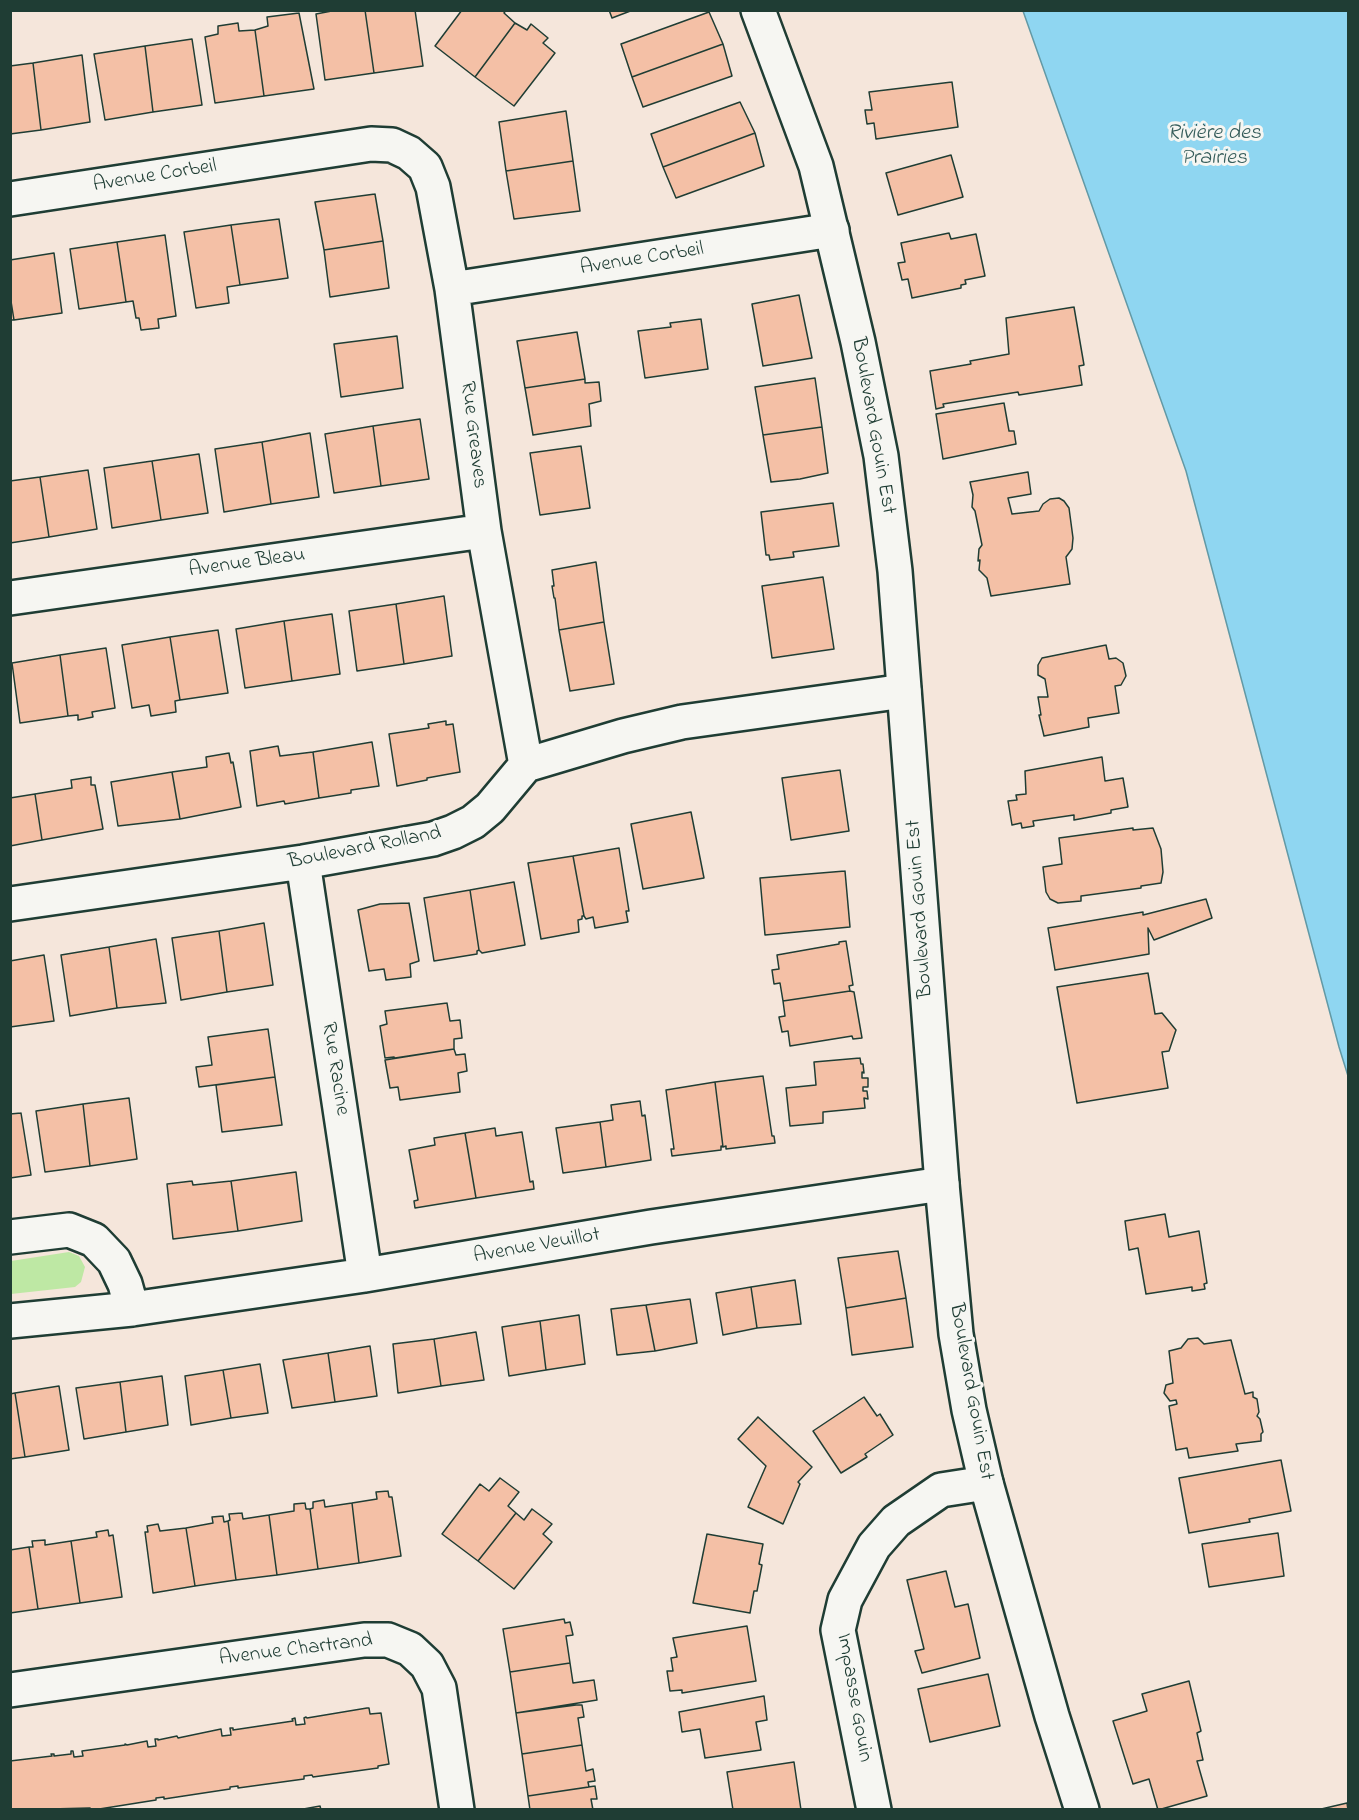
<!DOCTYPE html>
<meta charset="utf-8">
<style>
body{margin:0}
#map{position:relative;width:1359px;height:1820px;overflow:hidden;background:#f5e6db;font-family:"Indie Flower",sans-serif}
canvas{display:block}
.frame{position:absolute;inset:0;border:12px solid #1f3d34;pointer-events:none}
</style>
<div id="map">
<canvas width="1359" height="1820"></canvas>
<div class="frame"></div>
</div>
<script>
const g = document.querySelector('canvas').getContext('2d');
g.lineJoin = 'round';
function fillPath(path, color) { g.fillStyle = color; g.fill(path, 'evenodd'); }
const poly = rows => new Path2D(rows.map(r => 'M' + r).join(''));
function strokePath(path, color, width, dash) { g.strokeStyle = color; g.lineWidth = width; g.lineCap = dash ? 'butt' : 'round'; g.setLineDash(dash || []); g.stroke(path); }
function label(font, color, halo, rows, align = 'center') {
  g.font = font + ' "Indie Flower",sans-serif'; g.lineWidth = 6; g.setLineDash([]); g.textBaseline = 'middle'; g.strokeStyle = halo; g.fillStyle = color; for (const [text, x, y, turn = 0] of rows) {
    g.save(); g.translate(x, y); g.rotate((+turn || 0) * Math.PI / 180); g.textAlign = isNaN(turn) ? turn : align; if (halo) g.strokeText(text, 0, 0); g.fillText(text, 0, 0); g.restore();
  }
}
fillPath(poly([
 [69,1252,79,1256,85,1267,81,1282,75,1287,11,1294,11,1261]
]), '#bee8a4');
const water = poly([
 [1023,11,1348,11,1348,1076,1339,1047,1186,471,1023,11]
]);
fillPath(water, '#8fd6f1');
strokePath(water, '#6299a5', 1.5);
const building = poly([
 [337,10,365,10,374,73,325,80,316,14,337,10],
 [365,10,415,10,423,66,374,73,365,10],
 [462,10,506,10,504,13,515,23,475,77,435,46,462,10],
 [609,10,633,10,612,18,609,10],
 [709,12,723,44,632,77,621,44,709,12],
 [299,13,314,89,264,96,255,30,268,26,267,17,299,13],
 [238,23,239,31,255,30,264,96,215,103,205,37,218,34,218,26,238,23],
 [515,23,527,30,531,24,548,38,543,43,555,53,514,106,475,77,515,23],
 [192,39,202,105,153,112,145,46,192,39],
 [723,44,732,76,643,107,632,77,723,44],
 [145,46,153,112,105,120,94,54,145,46],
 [82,55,90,122,41,130,33,63,82,55],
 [33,63,41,130,10,134,10,66,33,63],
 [952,82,958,127,876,139,874,123,867,124,865,110,872,110,869,92,952,82],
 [740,102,755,133,663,167,651,134,740,102],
 [566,111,573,161,506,171,499,122,566,111],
 [755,133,764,166,676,198,663,167,755,133],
 [951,155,963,197,898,215,886,173,951,155],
 [573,161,580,211,514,219,506,171,573,161],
 [375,194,383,241,324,250,315,202,375,194],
 [279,219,288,278,240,285,231,225,279,219],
 [231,225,240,285,227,287,229,303,196,308,184,232,231,225],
 [949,233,951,239,976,234,985,276,965,280,966,284,961,285,961,288,912,298,908,279,902,280,898,263,905,262,901,243,949,233],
 [165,235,176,316,158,319,159,328,141,330,139,318,136,318,133,301,126,302,117,242,165,235],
 [383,241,389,288,330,297,324,250,383,241],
 [117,242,126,302,79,309,70,249,117,242],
 [54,253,62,313,14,320,10,295,10,260,54,253],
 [10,295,14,320,10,320,10,295],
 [799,295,812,358,763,366,752,304,799,295],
 [1074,307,1084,365,1079,366,1082,385,1019,395,1018,392,943,404,944,407,936,409,930,371,971,364,970,361,1009,354,1006,318,1074,307],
 [701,319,708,369,645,378,638,331,671,327,670,323,701,319],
 [577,332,585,379,525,388,517,341,577,332],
 [397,336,403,388,341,397,334,344,397,336],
 [815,378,822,427,763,435,755,387,815,378],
 [585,379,585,383,599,382,601,401,589,404,591,426,533,435,525,388,585,379],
 [1004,403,1009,431,1014,431,1016,444,943,459,936,414,1004,403],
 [420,419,429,479,381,486,373,426,420,419],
 [373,426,381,486,334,493,325,434,373,426],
 [822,427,828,473,800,479,771,482,763,435,822,427],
 [310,433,319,497,271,504,262,442,310,433],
 [262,442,271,504,224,512,215,449,262,442],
 [581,446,590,508,540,515,530,453,581,446],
 [199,454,208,513,161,520,152,461,199,454],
 [152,461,161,520,112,528,104,468,152,461],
 [88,470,97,529,49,537,40,477,88,470],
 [1028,472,1031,494,1008,498,1012,514,1039,511,1043,504,1050,499,1059,498,1064,501,1069,508,1073,538,1072,549,1066,557,1070,584,991,596,987,578,979,570,980,560,978,561,979,549,982,545,975,511,972,507,973,495,970,482,1028,472],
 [40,477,49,537,10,543,10,481,40,477],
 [833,503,839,546,793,552,794,557,770,560,769,555,766,555,761,512,833,503],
 [596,562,604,622,559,630,555,598,554,598,552,586,554,586,552,570,596,562],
 [823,577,834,649,772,658,762,586,823,577],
 [444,596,452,656,404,664,396,604,444,596],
 [396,604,404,664,357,671,349,611,396,604],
 [332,614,340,674,292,681,284,621,332,614],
 [284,621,292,681,245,688,236,629,284,621],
 [604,622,614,684,570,691,559,630,604,622],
 [218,630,228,693,180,700,170,637,218,630],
 [170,637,180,700,175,701,176,712,151,716,149,705,132,708,122,645,170,637],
 [1106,645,1109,659,1116,658,1123,663,1126,676,1121,685,1115,686,1119,713,1088,718,1089,727,1044,736,1039,715,1041,715,1038,697,1048,697,1045,679,1038,675,1038,665,1042,658,1106,645],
 [106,648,115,708,92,712,93,717,78,720,78,715,68,716,60,655,106,648],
 [60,655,68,716,20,723,12,663,60,655],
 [446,721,446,725,453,724,460,772,427,778,427,780,397,786,389,734,429,728,428,724,446,721],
 [372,742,379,786,351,790,351,793,319,798,313,752,372,742],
 [278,746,280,756,313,752,319,798,285,804,284,801,257,806,250,751,278,746],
 [229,753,231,763,233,762,241,807,180,819,172,772,207,767,206,757,229,753],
 [1102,757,1105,781,1123,778,1128,807,1111,810,1111,813,1074,820,1074,815,1033,821,1034,826,1022,828,1021,823,1012,825,1008,801,1017,800,1016,795,1026,794,1025,771,1102,757],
 [840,770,849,831,791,840,782,778,840,770],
 [172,772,180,819,118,826,111,782,172,772],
 [91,777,91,785,95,785,103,829,42,840,35,794,72,788,71,780,91,777],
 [35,794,42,840,10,846,10,798,35,794],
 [691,812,704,878,643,889,631,824,691,812],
 [1133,828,1133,830,1153,828,1161,849,1163,872,1161,883,1141,886,1141,888,1081,896,1081,901,1058,903,1050,899,1046,892,1043,867,1062,864,1059,838,1133,828],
 [619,848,629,911,626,911,628,922,595,928,593,917,586,919,584,916,573,856,619,848],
 [573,856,584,916,582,916,582,919,578,920,579,932,541,939,528,863,573,856],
 [845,871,850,927,765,935,760,878,845,871],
 [514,882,525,945,482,953,479,950,470,890,514,882],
 [470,890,479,950,477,951,477,954,434,961,424,898,470,890],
 [1206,899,1212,918,1154,940,1148,928,1149,954,1055,970,1048,928,1143,912,1143,915,1206,899],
 [409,903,419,961,410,964,411,977,386,980,384,969,369,971,358,910,380,904,409,903],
 [264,923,273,985,227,992,219,931,264,923],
 [219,931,227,992,181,1000,172,938,219,931],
 [156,939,166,1003,117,1008,109,947,156,939],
 [846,941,853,985,849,986,850,991,783,1001,780,983,774,984,772,970,779,969,777,955,839,944,839,942,846,941],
 [109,947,117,1008,70,1016,61,955,109,947],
 [44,955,54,1021,10,1027,10,961,44,955],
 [1148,973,1155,1014,1162,1013,1176,1030,1169,1051,1162,1052,1168,1088,1077,1103,1057,987,1148,973],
 [850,991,854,992,862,1038,853,1039,852,1036,790,1046,788,1031,782,1032,779,1017,785,1016,783,1001,850,991],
 [447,1003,450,1021,460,1020,462,1038,454,1039,454,1049,395,1058,394,1057,385,1058,380,1026,387,1024,385,1011,447,1003],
 [268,1029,275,1077,199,1087,196,1067,212,1065,208,1037,268,1029],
 [454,1049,456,1055,465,1054,467,1071,458,1073,460,1092,400,1100,398,1087,390,1088,385,1060,454,1049],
 [860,1058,861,1064,863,1064,864,1073,862,1072,862,1078,868,1078,868,1087,863,1087,863,1091,867,1091,868,1099,864,1098,865,1108,823,1112,823,1123,790,1126,786,1088,816,1085,814,1062,860,1058],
 [763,1076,772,1136,774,1136,775,1143,726,1149,726,1146,723,1147,715,1082,763,1076],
 [275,1077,282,1125,222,1132,216,1085,275,1077],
 [715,1082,723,1147,721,1146,721,1150,672,1156,671,1149,674,1149,666,1090,715,1082],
 [129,1098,137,1159,90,1166,83,1104,129,1098],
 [640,1101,642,1116,645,1115,651,1160,606,1167,600,1122,613,1120,611,1105,640,1101],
 [83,1104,90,1166,45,1172,36,1111,83,1104],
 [21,1113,31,1175,10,1178,10,1114,21,1113],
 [600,1122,606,1167,563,1173,556,1128,600,1122],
 [495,1128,496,1136,522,1132,530,1182,533,1181,534,1189,476,1198,465,1133,495,1128],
 [465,1133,476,1198,415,1208,414,1201,418,1200,409,1150,435,1145,434,1138,465,1133],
 [296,1172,302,1221,238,1231,231,1181,296,1172],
 [192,1181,193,1185,231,1181,238,1231,173,1239,167,1184,192,1181],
 [1165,1214,1169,1237,1199,1231,1207,1283,1204,1284,1205,1289,1192,1291,1192,1287,1146,1294,1138,1248,1129,1250,1125,1221,1165,1214],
 [898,1251,906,1298,846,1308,838,1258,898,1251],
 [795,1280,801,1324,757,1328,751,1287,795,1280],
 [751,1287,757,1328,723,1335,716,1293,751,1287],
 [906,1298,913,1347,852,1355,846,1308,906,1298],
 [690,1299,697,1343,655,1351,646,1305,690,1299],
 [646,1305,655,1351,617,1355,611,1309,646,1305],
 [579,1315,585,1364,546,1370,540,1321,579,1315],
 [540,1321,546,1370,509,1376,502,1327,540,1321],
 [476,1332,484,1380,441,1386,434,1339,476,1332],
 [1198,1338,1204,1344,1231,1340,1245,1394,1253,1392,1253,1397,1257,1399,1259,1412,1257,1416,1260,1419,1263,1432,1261,1434,1261,1441,1236,1444,1238,1451,1189,1458,1187,1448,1176,1450,1169,1406,1177,1404,1176,1400,1170,1401,1164,1393,1166,1385,1173,1383,1169,1351,1181,1348,1188,1339,1198,1338],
 [434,1339,441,1386,398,1393,393,1344,434,1339],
 [370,1346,377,1396,335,1402,328,1353,370,1346],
 [328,1353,335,1402,292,1408,283,1360,328,1353],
 [260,1364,268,1413,231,1418,223,1370,260,1364],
 [223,1370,231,1418,191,1425,185,1376,223,1370],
 [162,1376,168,1425,126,1432,120,1382,162,1376],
 [120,1382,126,1432,84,1439,76,1388,120,1382],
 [59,1386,69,1450,25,1457,15,1393,59,1386],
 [15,1393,25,1457,10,1459,10,1394,15,1393],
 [864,1397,877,1416,880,1414,893,1435,865,1454,867,1457,841,1473,813,1431,864,1397],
 [758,1417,812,1467,798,1482,800,1484,783,1524,748,1507,766,1466,738,1439,758,1417],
 [1281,1460,1291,1511,1249,1519,1250,1522,1189,1533,1179,1478,1281,1460],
 [500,1478,519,1492,508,1506,516,1513,478,1561,442,1534,480,1484,489,1491,500,1478],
 [388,1491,389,1497,392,1497,401,1556,359,1563,352,1503,377,1499,376,1492,388,1491],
 [324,1500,325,1507,352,1503,359,1563,318,1569,310,1509,313,1508,313,1502,324,1500],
 [305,1503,306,1509,310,1509,318,1569,277,1575,269,1515,294,1511,294,1504,305,1503],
 [532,1509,552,1524,543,1534,552,1542,514,1589,478,1561,516,1513,524,1520,532,1509],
 [242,1513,243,1519,269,1515,277,1575,236,1580,228,1521,230,1520,229,1514,242,1513],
 [223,1516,224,1522,228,1521,236,1580,195,1586,186,1528,213,1523,212,1517,223,1516],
 [158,1524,160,1531,186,1528,195,1586,153,1593,145,1532,148,1532,147,1526,158,1524],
 [108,1530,109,1536,113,1535,122,1597,80,1603,71,1541,97,1537,96,1532,108,1530],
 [1278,1533,1284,1576,1209,1587,1202,1544,1278,1533],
 [707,1534,763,1544,759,1564,762,1565,757,1591,754,1591,750,1613,693,1603,707,1534],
 [45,1540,45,1545,71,1541,80,1603,38,1609,29,1547,33,1547,32,1541,45,1540],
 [29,1547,38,1609,10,1613,10,1550,29,1547],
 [946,1571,955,1607,968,1604,980,1658,922,1673,915,1651,924,1649,907,1580,946,1571],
 [564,1619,565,1623,570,1622,573,1635,566,1636,570,1663,510,1672,503,1629,564,1619],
 [747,1626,756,1681,682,1693,682,1690,670,1691,667,1671,673,1671,671,1658,677,1657,673,1638,747,1626],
 [570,1663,573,1683,594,1680,597,1700,516,1713,510,1672,570,1663],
 [988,1674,1000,1726,930,1742,918,1689,988,1674],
 [1189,1681,1201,1731,1197,1733,1203,1760,1197,1761,1207,1796,1158,1810,1149,1779,1133,1784,1113,1721,1147,1711,1142,1694,1189,1681],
 [764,1696,767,1720,756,1722,761,1750,705,1758,700,1729,682,1732,679,1712,764,1696],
 [576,1705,582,1705,584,1717,578,1718,582,1745,522,1754,516,1713,576,1705],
 [367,1708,369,1708,370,1714,381,1713,389,1764,378,1766,378,1768,313,1777,312,1775,304,1776,304,1779,238,1788,238,1786,230,1787,230,1789,164,1799,164,1797,156,1798,156,1800,93,1810,90,1808,10,1810,10,1761,52,1756,51,1754,54,1754,54,1756,71,1754,71,1751,73,1751,74,1757,83,1756,82,1751,125,1745,125,1744,127,1745,147,1741,148,1747,156,1746,155,1739,158,1739,158,1740,177,1736,178,1738,221,1729,222,1736,231,1735,230,1728,233,1728,233,1730,293,1721,292,1719,295,1718,296,1725,305,1724,304,1718,306,1717,307,1718,367,1708],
 [582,1745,586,1771,593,1769,595,1781,588,1782,589,1787,528,1796,522,1754,582,1745],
 [794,1762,801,1810,733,1810,727,1772,794,1762],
 [595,1786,597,1799,591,1799,593,1810,530,1810,528,1796,595,1786],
 [1347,1803,1348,1810,1317,1810,1347,1803],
 [320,1806,321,1810,298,1810,320,1806]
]);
fillPath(building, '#f4c0a6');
strokePath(building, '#1f3d34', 1.5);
const minor = poly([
 [10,199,371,144,392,145,409,153,425,167,433,187,452,289,484,531,526,765],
 [452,289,832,230],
 [10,598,484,531],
 [303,862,365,1275],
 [10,904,303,862,433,839,453,832,473,822,490,808,526,765,623,736,682,722,904,691],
 [10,1237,69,1230,94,1240,114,1261,125,1284,132,1309],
 [10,1321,132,1309,365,1275,651,1227,942,1184],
 [10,1690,364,1640,388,1640,410,1649,427,1665,439,1688,457,1810],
 [874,1810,838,1630,845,1600,874,1546,896,1521,941,1490,986,1483]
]);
const tertiary = poly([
 [758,10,816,166,858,342,881,456,895,571,942,1184,956,1334,969,1410,986,1483,1052,1716,1082,1810]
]);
strokePath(minor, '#1f3d34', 38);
strokePath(tertiary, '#1f3d34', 38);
strokePath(minor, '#f6f6f2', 33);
strokePath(tertiary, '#f6f6f2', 33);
label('21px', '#1f3d34', '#f6f6f2', [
 ["Avenue Corbeil",155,177,-9],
 ["Avenue Corbeil",642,260,-9],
 ["Boulevard Gouin Est",872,426,80],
 ["Rue Greaves",472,435,83],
 ["Avenue Bleau",247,564,-8],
 ["Boulevard Rolland",365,849,-11],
 ["Boulevard Gouin Est",921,909,-94],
 ["Rue Racine",334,1069,81],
 ["Avenue Veuillot",537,1247,-10],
 ["Boulevard Gouin Est",970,1392,80],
 ["Avenue Chartrand",296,1651,-7],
 ["Impasse Gouin",853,1698,80]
]);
label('italic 22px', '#355c5a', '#f6f6f2', [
 ["Rivière des",1214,134],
 ["Prairies",1214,159]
]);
</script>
